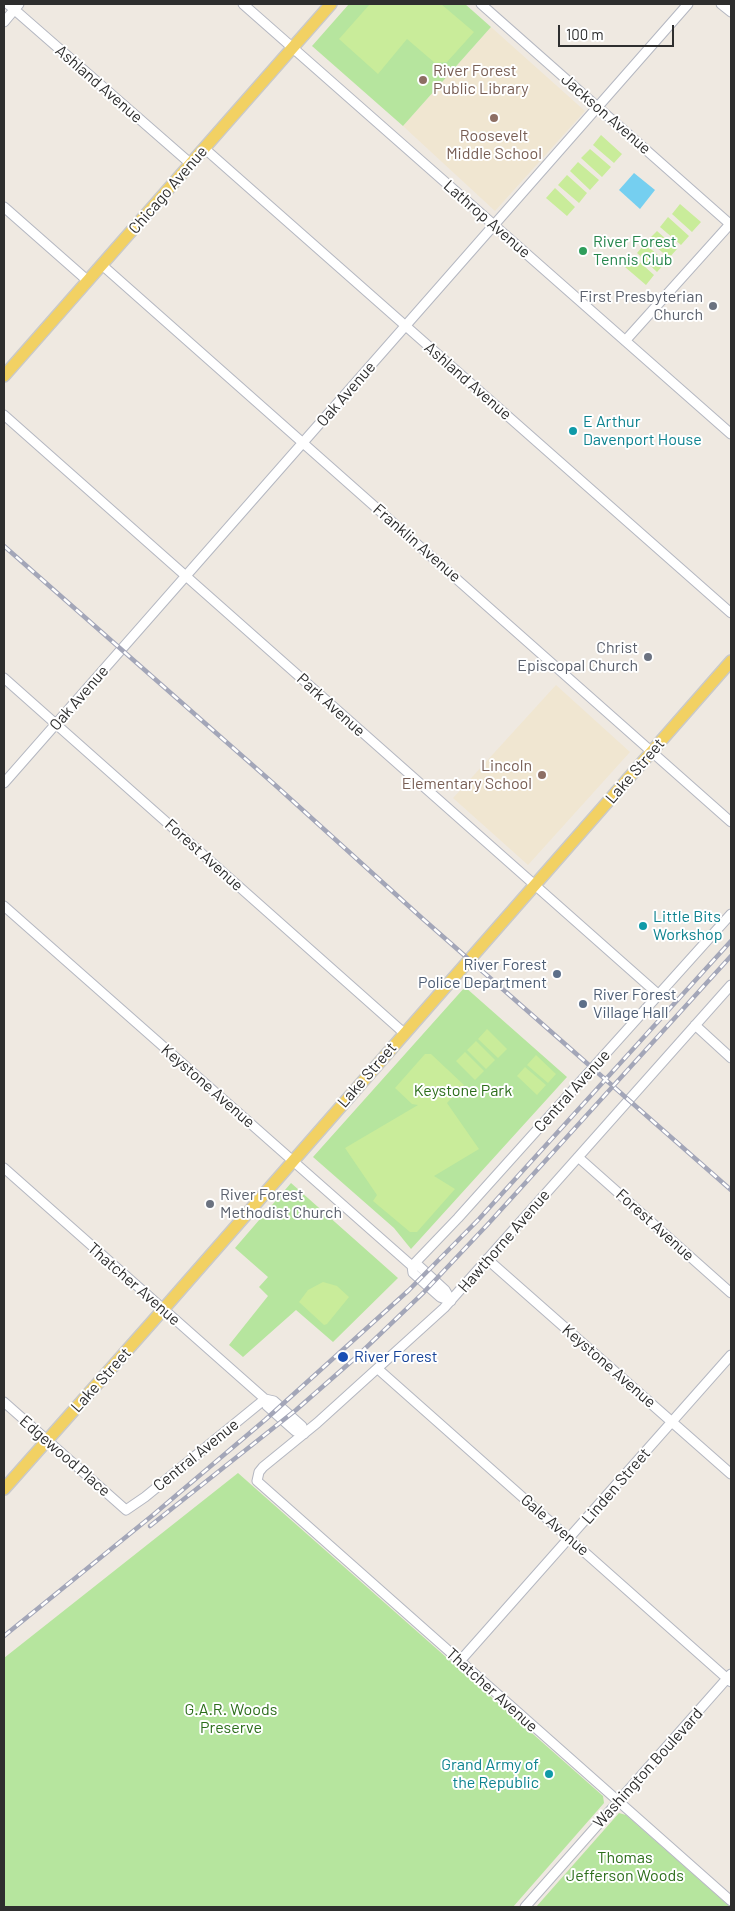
<!DOCTYPE html>
<style>
body{margin:0}
#map{position:relative;width:735px;height:1911px;overflow:hidden;background:#efe9e1;font-family:Barlow,sans-serif}
canvas{display:block}
.frame{position:absolute;inset:0;border:5px solid #2e2e2e;pointer-events:none}
.scale{position:absolute;left:558px;top:25px;width:116px;height:22px;box-sizing:border-box;border:2px solid #2e2e2e;border-top:0;padding-left:6px;font-size:15px;line-height:18px;white-space:nowrap;color:#2e2e2e;-webkit-text-stroke:4px #fff;paint-order:stroke}
</style>
<div id="map">
<canvas width="735" height="1911"></canvas>
<div class="frame"></div>
<div class="scale">100 m</div>
</div>
<script>
const g = document.querySelector('canvas').getContext('2d');
g.lineJoin = 'round';
function fillPath(path, color) { g.fillStyle = color; g.fill(path, 'evenodd'); }
const poly = rows => new Path2D(rows.map(r => 'M' + r).join(''));
function strokePath(path, color, width, dash) { g.strokeStyle = color; g.lineWidth = width; g.lineCap = dash ? 'butt' : 'round'; g.setLineDash(dash || []); g.stroke(path); }
function label(font, color, halo, rows, align = 'center') {
  g.font = font + ' Barlow,sans-serif'; g.lineWidth = 4; g.setLineDash([]); g.textBaseline = 'middle'; g.strokeStyle = halo; g.fillStyle = color; for (const [text, x, y, turn = 0] of rows) {
    g.save(); g.translate(x, y); g.rotate((+turn || 0) * Math.PI / 180); g.textAlign = isNaN(turn) ? turn : align; if (halo) g.strokeText(text, 0, 0); g.fillText(text, 0, 0); g.restore();
  }
}
fillPath(poly([
 [491,27,585,111,495,211,403,126],
 [556,685,630,752,528,865,453,798]
]), '#f0e6d1');
fillPath(poly([
 [349,4,465,4,491,27,403,126,312,46],
 [465,987,567,1077,411,1249,394,1228,313,1157],
 [291,1183,398,1278,333,1342,296,1310,243,1357,229,1345,268,1296,259,1287,268,1277,235,1248],
 [238,1473,603,1796,604,1803,513,1907,4,1907,4,1658],
 [619,1813,626,1815,730,1907,536,1907]
]), '#b6e59e');
fillPath(poly([
 [370,4,441,4,474,32,447,62,435,63,407,39,378,74,339,39],
 [601,135,622,154,614,163,593,145],
 [590,149,611,167,602,177,581,158],
 [578,162,599,180,590,190,570,171],
 [567,175,587,193,579,203,558,185],
 [555,188,575,207,567,216,546,198],
 [680,204,701,222,692,232,672,214],
 [668,217,689,236,681,245,660,227],
 [657,231,677,249,669,258,648,240],
 [645,244,666,262,657,272,637,253],
 [634,257,654,275,646,285,625,267],
 [487,1029,507,1049,498,1058,478,1039],
 [476,1041,495,1060,486,1069,467,1050],
 [465,1052,484,1071,475,1080,456,1061],
 [425,1054,431,1054,464,1085,447,1103,479,1149,434,1176,455,1189,417,1232,410,1232,373,1201,377,1195,345,1148,418,1105,412,1104,395,1088],
 [536,1055,556,1074,548,1083,527,1065],
 [525,1067,546,1085,537,1095,517,1076],
 [323,1282,337,1286,349,1297,327,1324,324,1325,299,1302,308,1290]
]), '#c9ec9a');
fillPath(poly([
 [634,173,655,190,640,209,619,190]
]), '#75cff0');
const minor = poly([
 [8,4,191,164],
 [243,4,731,434],
 [481,4,731,225],
 [721,4,731,12],
 [4,22,19,4],
 [204,148,731,613],
 [4,207,88,281],
 [102,265,731,822],
 [625,341,731,223],
 [4,415,659,995],
 [4,678,404,1033],
 [4,783,688,4],
 [4,906,412,1266,419,1266,445,1290,451,1301],
 [731,985,444,1308,317,1423,263,1467,259,1472,257,1481,731,1901],
 [695,1025,731,1058],
 [578,1157,731,1293],
 [4,1168,265,1399,274,1401,302,1426,304,1434],
 [487,1259,731,1474],
 [412,1266,458,1218,731,914],
 [412,1266,413,1273,440,1297,451,1301],
 [378,1369,731,1682],
 [265,1399,267,1406,295,1431,304,1434],
 [4,1402,126,1510,145,1497,265,1399],
 [460,1661,731,1355],
 [525,1907,731,1674]
]);
const major = poly([
 [4,376,331,4],
 [4,1489,153,1321,731,661]
]);
strokePath(minor, '#b4b7c1', 11);
strokePath(major, '#c9c9c9', 14);
strokePath(minor, '#fff', 9);
strokePath(major, '#f2d163', 11);
const rail = poly([
 [4,546,274,784,423,919,731,1190],
 [150,1526,296,1410,353,1360,424,1292,489,1223,731,956],
 [4,1636,153,1515,265,1420,409,1290,479,1219,731,941]
]);
strokePath(rail, '#a3a6b8', 4.5);
strokePath(rail, '#fff', 2.5, [8]);
for (const [x, y, r, color] of [
 [423,80,5,"#8d6e63"],
 [494,118,5,"#8d6e63"],
 [583,251,5,"#2e9e5b"],
 [713,306,5,"#6b7280"],
 [573,431,5,"#0f9aa8"],
 [648,657,5,"#6b7280"],
 [542,775,5,"#8d6e63"],
 [643,926,5,"#0f9aa8"],
 [557,974,5,"#5c6f8a"],
 [583,1004,5,"#5c6f8a"],
 [210,1204,5,"#6b7280"],
 [343,1357,6,"#1a4fb4"],
 [549,1774,5,"#0f9aa8"]
]) { const dot = new Path2D(); dot.arc(x, y, r, 0, 2 * Math.PI); g.fillStyle = color; g.fill(dot); strokePath(dot, '#fff', 2); }
label('16px', '#785e54', '#fff', [
 ["River Forest",433,71],
 ["Public Library",433,89],
 ["Roosevelt",494,136,"center"],
 ["Middle School",494,154,"center"],
 ["Lincoln",532,766,"right"],
 ["Elementary School",532,784,"right"]
], 'left');
label('16px', '#2e2e2e', '#fff', [
 ["Ashland Avenue",99,84,41],
 ["Jackson Avenue",606,114,41],
 ["Chicago Avenue",168,190,-49],
 ["Lathrop Avenue",487,219,41],
 ["Ashland Avenue",468,381,41],
 ["Oak Avenue",346,394,-49],
 ["Franklin Avenue",417,543,41],
 ["Oak Avenue",79,698,-49],
 ["Park Avenue",331,705,42],
 ["Lake Street",635,771,-49],
 ["Forest Avenue",204,855,42],
 ["Lake Street",367,1075,-49],
 ["Keystone Avenue",208,1086,41],
 ["Central Avenue",572,1091,-48],
 ["Forest Avenue",655,1225,42],
 ["Hawthorne Avenue",504,1241,-49],
 ["Thatcher Avenue",134,1284,41],
 ["Keystone Avenue",609,1366,41],
 ["Lake Street",101,1380,-48],
 ["Central Avenue",196,1455,-39],
 ["Edgewood Place",65,1456,41],
 ["Linden Street",616,1486,-49],
 ["Gale Avenue",555,1525,41],
 ["Thatcher Avenue",492,1690,42],
 ["Washington Boulevard",648,1768,-48]
]);
label('16px', '#27864d', '#fff', [
 ["River Forest",593,242],
 ["Tennis Club",593,260]
], 'left');
label('16px', '#5b616d', '#fff', [
 ["First Presbyterian",703,297],
 ["Church",703,315],
 ["Christ",638,648],
 ["Episcopal Church",638,666],
 ["River Forest",220,1195,"left"],
 ["Methodist Church",220,1213,"left"]
], 'right');
label('16px', '#0d838f', '#fff', [
 ["E Arthur",583,422],
 ["Davenport House",583,440],
 ["Little Bits",653,917],
 ["Workshop",653,935],
 ["Grand Army of",539,1765,"right"],
 ["the Republic",539,1783,"right"]
], 'left');
label('16px', '#4e5e75', '#fff', [
 ["River Forest",547,965],
 ["Police Department",547,983],
 ["River Forest",593,995,"left"],
 ["Village Hall",593,1013,"left"]
], 'right');
label('16px', '#2c6e1b', '#fff', [
 ["Keystone Park",463,1091],
 ["G.A.R. Woods",231,1710],
 ["Preserve",231,1728],
 ["Thomas",625,1858],
 ["Jefferson Woods",625,1876]
]);
label('16px', '#164399', '#fff', [
 ["River Forest",354,1357]
], 'left');
</script>
